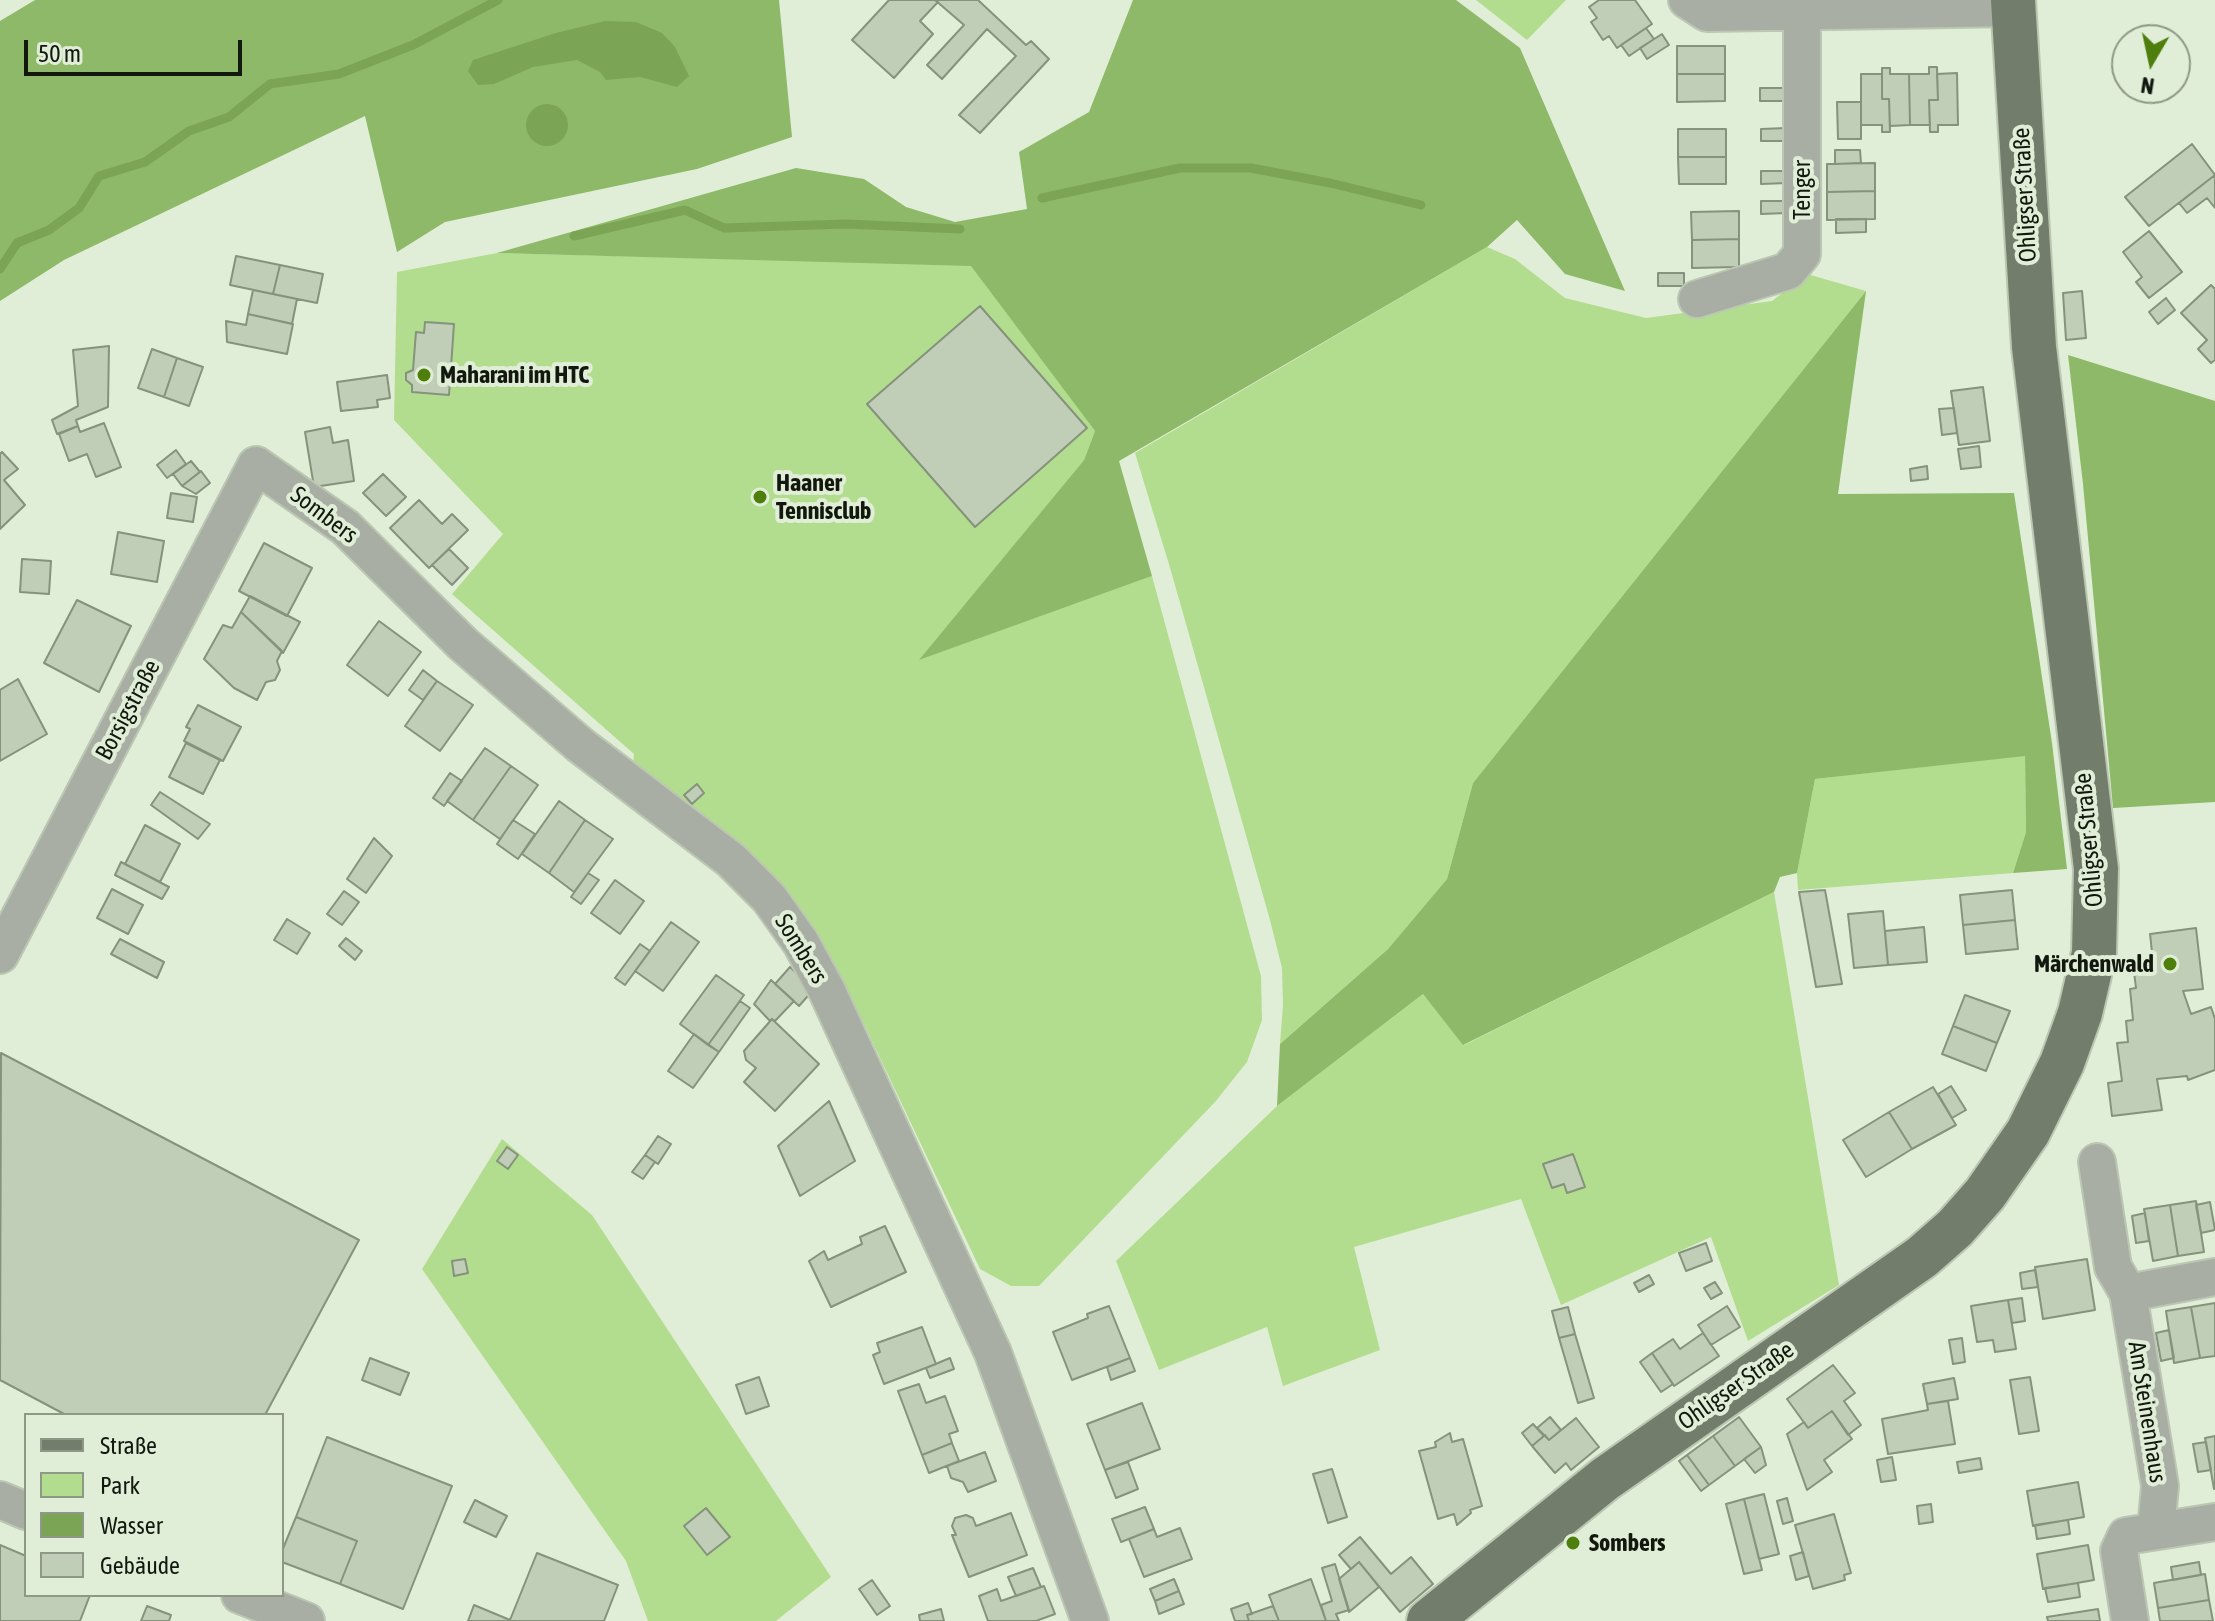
<!DOCTYPE html>
<meta charset="utf-8">
<style>
body{margin:0}
#map{position:relative;width:2215px;height:1621px;overflow:hidden;background:#e1eed7;font-family:"Asap Condensed",sans-serif}
canvas{display:block}
.legend{position:absolute;left:24px;top:1413px;width:260px;height:184px;box-sizing:border-box;background:#e1eed7;border:2px solid #8f9887;margin:0;padding:10px 14px;list-style:none;font-size:24px;color:#13180f}
.legend li{display:flex;align-items:center;gap:16px;height:40px}
.legend b{width:40px;border:2px solid #8f9887}
.north{position:absolute;left:2111px;top:24px;width:80px;height:80px;box-sizing:border-box;background:#e1eed7;border:2px solid #8f9887;border-radius:50%;rotate:189deg;font-size:22px;font-weight:700;line-height:32px;text-align:center;color:#13180f}
.north::after{content:'';display:block;margin:auto;width:28px;height:36px;background:#4e7f0d;clip-path:polygon(50% 0,100% 100%,50% 72%,0 100%)}
.scale{position:absolute;left:24px;top:40px;width:218px;height:36px;box-sizing:border-box;border:4px solid #13180f;border-top:0;padding-left:10px;font-size:24px;line-height:28px;white-space:nowrap;color:#13180f;-webkit-text-stroke:6px #e1eed7;paint-order:stroke}
</style>
<div id="map">
<canvas width="2215" height="1621"></canvas>
<ul class="legend">
<li><b style="height:10px;background:#737d6b"></b>Straße</li>
<li><b style="height:22px;background:#b2dd8e"></b>Park</li>
<li><b style="height:22px;background:#7ba555"></b>Wasser</li>
<li><b style="height:22px;background:#c1ceb7"></b>Gebäude</li>
</ul>
<div class="north">N</div>
<div class="scale">50 m</div>
</div>
<script>
const g = document.querySelector('canvas').getContext('2d');
g.lineJoin = 'round';
function fillPath(path, color) { g.fillStyle = color; g.fill(path, 'evenodd'); }
const poly = rows => new Path2D(rows.map(r => 'M' + r).join(''));
function strokePath(path, color, width, dash) { g.strokeStyle = color; g.lineWidth = width; g.lineCap = dash ? 'butt' : 'round'; g.setLineDash(dash || []); g.stroke(path); }
function label(font, color, halo, rows, align = 'center') {
  g.font = font + ' "Asap Condensed",sans-serif'; g.lineWidth = 8; g.setLineDash([]); g.textBaseline = 'middle'; g.strokeStyle = halo; g.fillStyle = color; for (const [text, x, y, turn = 0] of rows) {
    g.save(); g.translate(x, y); g.rotate((+turn || 0) * Math.PI / 180); g.textAlign = isNaN(turn) ? turn : align; if (halo) g.strokeText(text, 0, 0); g.fillText(text, 0, 0); g.restore();
  }
}
fillPath(poly([
 [1476,0,1566,0,1527,40],
 [1487,247,1515,259,1565,298,1646,318,1772,301,1807,274,1866,291,1473,783,1447,879,1388,949,1280,1044,1283,1005,1282,968,1270,920,1171,571,1135,453],
 [497,253,971,265,1095,431,1084,460,921,659,1152,576,1261,976,1262,1020,1247,1062,1215,1102,1039,1286,1011,1286,980,1269,864,1024,784,893,633,764,634,754,452,594,503,534,394,420,397,272],
 [2025,755,2026,832,2013,873,1798,890,1797,873,1815,779],
 [1774,892,1839,1285,1748,1341,1711,1237,1561,1305,1521,1199,1354,1247,1380,1350,1283,1386,1267,1327,1159,1370,1116,1261,1277,1106,1423,994,1464,1045],
 [502,1139,592,1215,831,1577,776,1621,648,1621,626,1561,422,1269]
]), '#b2dd8e');
fillPath(poly([
 [35,0,779,0,792,137,697,169,445,222,397,252,365,116,64,260,0,301,0,21],
 [1133,0,1456,0,1520,48,1625,291,1565,274,1517,220,1487,247,1119,461,1152,576,919,660,1084,460,1095,431,971,266,497,253,796,168,864,179,906,207,955,222,1027,209,1019,152,1089,112],
 [1866,291,1838,494,2014,493,2052,743,2067,869,2013,873,2026,832,2025,756,1815,779,1797,873,1780,877,1774,892,1463,1045,1423,994,1277,1106,1280,1044,1388,949,1447,879,1473,783],
 [2068,355,2215,401,2215,802,2113,808,2083,484]
]), '#8db968');
fillPath(poly([
 [605,21,636,22,662,33,675,47,689,76,677,87,640,77,606,80,600,72,577,60,533,67,494,84,478,85,468,71,473,60,556,33],
 '526 125a21 21 0 1 1 42 0a21 21 0 1 1-42 0Z'
]), '#7ba555');
strokePath(poly([
 [1042,198,1180,168,1251,168,1330,183,1421,205],
 [574,236,685,210,724,228,846,224,960,229],
 [0,269,17,243,49,230,79,208,99,176,145,162,189,131,229,117,270,84,339,74,413,45,498,0]
]), '#7ba555', 9);
const building = poly([
 [889,0,935,0,938,2,920,21,933,34,894,78,852,40,889,0],
 [935,0,978,0,1026,45,1031,41,1049,59,980,133,959,115,1016,56,987,29,942,79,927,65,964,25,935,0],
 [1599,0,1635,0,1652,24,1617,48,1609,36,1603,40,1591,22,1597,18,1589,7,1599,0],
 [1646,28,1654,39,1629,56,1621,45,1646,28],
 [1662,34,1669,45,1647,59,1640,48,1662,34],
 [1677,46,1725,46,1725,74,1677,74,1677,46],
 [1929,67,1937,67,1938,100,1929,100,1930,125,1910,125,1909,74,1929,74,1929,67],
 [1882,68,1890,68,1890,74,1909,74,1910,125,1890,126,1889,99,1882,99,1882,68],
 [1957,73,1958,125,1938,125,1938,132,1930,132,1929,100,1938,100,1937,74,1957,73],
 [1677,74,1725,74,1725,101,1677,102,1677,74],
 [1861,74,1882,74,1882,99,1889,99,1890,132,1882,132,1882,125,1861,125,1861,74],
 [1760,88,1786,88,1786,101,1760,101,1760,88],
 [1837,102,1861,102,1861,139,1838,139,1837,102],
 [1786,128,1786,141,1761,141,1761,129,1786,128],
 [1678,129,1726,129,1726,157,1678,157,1678,129],
 [2192,144,2215,175,2149,226,2125,197,2192,144],
 [1835,150,1860,150,1861,163,1835,164,1835,150],
 [1678,157,1726,157,1726,184,1679,184,1678,157],
 [1875,163,1875,191,1827,192,1827,164,1875,163],
 [1761,171,1787,171,1787,183,1761,184,1761,171],
 [2215,175,2215,208,2207,198,2187,213,2179,203,2215,175],
 [1875,191,1875,219,1827,220,1827,192,1875,191],
 [1761,201,1787,201,1787,213,1761,214,1761,201],
 [1739,211,1739,239,1692,240,1691,212,1739,211],
 [1836,219,1866,219,1866,232,1836,233,1836,219],
 [2149,231,2182,272,2149,298,2136,282,2142,277,2123,252,2149,231],
 [1739,239,1739,267,1692,268,1692,240,1739,239],
 [236,256,280,265,273,294,230,285,236,256],
 [280,265,323,274,317,303,273,294,280,265],
 [1658,273,1684,273,1684,286,1658,286,1658,273],
 [2211,285,2215,289,2215,360,2211,363,2198,349,2207,340,2181,313,2211,285],
 [253,290,297,299,292,324,248,314,253,290],
 [2082,291,2086,338,2066,340,2063,293,2082,291],
 [2166,298,2175,310,2158,324,2149,312,2166,298],
 [980,306,1087,428,975,527,867,404,980,306],
 [248,314,293,324,287,354,227,342,226,321,246,325,248,314],
 [425,322,454,324,449,395,412,392,412,385,406,380,406,373,413,370,416,332,424,333,425,322],
 [109,346,108,407,76,420,78,426,57,434,52,420,78,406,73,350,109,346],
 [152,349,177,358,164,397,138,388,152,349],
 [177,358,203,367,189,406,164,397,177,358],
 [387,375,390,398,377,400,378,407,341,411,337,382,387,375],
 [1983,387,1990,441,1959,445,1951,391,1983,387],
 [1954,408,1957,433,1942,435,1939,409,1954,408],
 [104,423,121,467,96,477,87,454,69,461,59,434,78,426,80,432,104,423],
 [330,427,333,443,348,440,354,481,314,487,305,432,330,427],
 [1979,446,1981,467,1961,469,1958,449,1979,446],
 [176,450,186,464,167,478,157,465,176,450],
 [2,452,18,469,4,480,25,505,0,529,0,454,2,452],
 [191,461,200,472,182,486,173,474,191,461],
 [1927,466,1928,479,1911,481,1910,469,1927,466],
 [201,471,210,483,196,494,182,486,201,471],
 [383,474,406,497,386,516,363,493,383,474],
 [171,493,197,497,193,522,167,518,171,493],
 [419,500,442,524,452,514,468,530,429,568,390,528,419,500],
 [118,532,164,541,157,582,111,574,118,532],
 [264,543,312,568,287,616,239,591,264,543],
 [449,549,468,568,452,585,432,565,449,549],
 [22,559,51,561,49,594,20,592,22,559],
 [250,596,300,622,283,653,241,612,250,596],
 [77,600,131,626,99,692,44,663,77,600],
 [241,612,282,651,277,661,280,670,275,680,266,682,257,700,234,688,204,659,223,625,232,628,241,612],
 [379,621,421,652,388,696,347,665,379,621],
 [423,670,437,681,423,700,409,690,423,670],
 [18,679,47,734,0,761,0,690,18,679],
 [437,681,473,705,440,751,405,726,437,681],
 [198,705,241,727,223,761,184,741,190,729,186,727,198,705],
 [186,743,220,760,203,794,169,777,186,743],
 [485,748,511,766,473,820,447,801,485,748],
 [511,766,538,785,500,839,473,820,511,766],
 [450,773,462,781,444,806,433,798,450,773],
 [697,784,704,793,692,804,684,795,697,784],
 [160,792,210,824,198,839,151,805,160,792],
 [559,801,585,820,549,873,522,854,559,801],
 [513,820,535,834,518,859,497,844,513,820],
 [585,820,613,839,574,892,549,873,585,820],
 [145,825,180,844,160,882,125,864,145,825],
 [374,838,392,856,366,893,347,879,374,838],
 [121,862,169,887,162,899,115,875,121,862],
 [588,873,599,880,581,904,571,897,588,873],
 [615,880,644,901,620,934,591,913,615,880],
 [112,889,143,905,128,934,97,918,112,889],
 [1825,890,1842,984,1816,987,1799,892,1825,890],
 [2012,890,2015,920,1963,925,1960,895,2012,890],
 [344,891,359,902,342,925,327,914,344,891],
 [1883,911,1888,965,1854,968,1848,914,1883,911],
 [287,919,310,933,297,954,274,940,287,919],
 [2015,920,2018,949,1966,954,1963,925,2015,920],
 [671,922,699,942,663,991,635,971,671,922],
 [1924,927,1927,962,1888,965,1885,931,1924,927],
 [2196,928,2203,989,2183,991,2191,1014,2211,1007,2215,1019,2215,1070,2188,1080,2187,1076,2157,1079,2162,1110,2112,1116,2108,1083,2122,1081,2117,1043,2128,1042,2126,1021,2133,1020,2130,989,2136,988,2133,964,2153,961,2150,934,2196,928],
 [346,938,362,951,355,960,339,946,346,938],
 [120,939,164,962,157,978,111,954,120,939],
 [640,944,650,951,625,985,615,978,640,944],
 [790,967,814,989,799,1006,775,984,790,967],
 [716,975,744,995,708,1045,680,1024,716,975],
 [771,980,794,1001,775,1021,772,1019,770,1021,754,1004,771,980],
 [1965,995,2010,1011,1997,1043,1953,1026,1965,995],
 [740,1001,750,1008,719,1052,708,1045,740,1001],
 [772,1019,819,1064,775,1111,744,1082,756,1068,746,1060,744,1051,772,1019],
 [1953,1026,1997,1043,1986,1071,1942,1054,1953,1026],
 [694,1034,719,1052,693,1088,668,1071,694,1034],
 [1,1053,359,1240,265,1415,66,1415,0,1380,1,1053],
 [1951,1086,1966,1110,1952,1118,1938,1094,1951,1086],
 [1933,1087,1956,1125,1912,1149,1889,1112,1933,1087],
 [829,1101,855,1161,800,1196,778,1146,829,1101],
 [1889,1112,1912,1149,1866,1177,1843,1140,1889,1112],
 [658,1136,671,1144,658,1164,645,1155,658,1136],
 [507,1147,518,1155,508,1169,497,1161,507,1147],
 [1573,1154,1585,1187,1567,1193,1564,1184,1552,1188,1543,1164,1573,1154],
 [645,1155,655,1162,643,1179,632,1172,645,1155],
 [2196,1201,2204,1252,2178,1256,2170,1205,2196,1201],
 [2210,1202,2215,1230,2201,1233,2196,1205,2210,1202],
 [2170,1205,2178,1256,2153,1261,2144,1209,2170,1205],
 [2145,1213,2149,1241,2136,1243,2132,1216,2145,1213],
 [885,1226,906,1272,831,1307,809,1261,824,1251,828,1260,862,1244,860,1237,885,1226],
 [1706,1243,1712,1261,1686,1271,1679,1253,1706,1243],
 [465,1259,468,1273,454,1276,452,1261,465,1259],
 [2087,1259,2095,1310,2043,1319,2035,1267,2087,1259],
 [2035,1270,2038,1287,2022,1289,2020,1273,2035,1270],
 [1649,1275,1654,1284,1639,1292,1634,1283,1649,1275],
 [1715,1282,1722,1293,1711,1299,1704,1288,1715,1282],
 [2022,1298,2025,1321,2012,1323,2008,1300,2022,1298],
 [2008,1300,2016,1349,1995,1352,1993,1340,1977,1342,1971,1306,2008,1300],
 [2215,1303,2215,1356,2200,1358,2191,1307,2215,1303],
 [1109,1306,1130,1358,1072,1380,1053,1332,1088,1318,1087,1314,1109,1306],
 [1727,1306,1740,1327,1711,1345,1698,1325,1727,1306],
 [1568,1307,1575,1334,1559,1338,1552,1311,1568,1307],
 [2191,1307,2200,1358,2174,1363,2166,1311,2191,1307],
 [922,1327,936,1364,884,1384,873,1355,880,1352,877,1343,922,1327],
 [2169,1330,2174,1358,2161,1361,2156,1333,2169,1330],
 [1703,1333,1719,1356,1674,1386,1652,1353,1673,1339,1680,1349,1703,1333],
 [1575,1334,1594,1398,1578,1403,1559,1338,1575,1334],
 [1962,1338,1965,1362,1953,1364,1949,1340,1962,1338],
 [1652,1353,1673,1384,1661,1392,1640,1362,1652,1353],
 [370,1358,409,1373,400,1395,362,1380,370,1358],
 [950,1358,954,1369,930,1378,926,1368,950,1358],
 [1130,1358,1135,1371,1111,1380,1107,1367,1130,1358],
 [1833,1365,1855,1393,1844,1401,1861,1425,1848,1435,1832,1411,1808,1428,1787,1399,1833,1365],
 [759,1377,769,1406,746,1414,736,1385,759,1377],
 [2030,1377,2039,1431,2019,1434,2010,1380,2030,1377],
 [1954,1378,1958,1399,1927,1404,1923,1384,1954,1378],
 [919,1384,926,1403,945,1396,958,1431,949,1434,952,1443,922,1455,898,1391,919,1384],
 [1948,1401,1955,1444,1888,1454,1882,1419,1928,1410,1927,1404,1948,1401],
 [1142,1403,1160,1449,1105,1470,1087,1424,1142,1403],
 [1832,1411,1852,1439,1824,1460,1832,1472,1807,1490,1787,1434,1804,1422,1808,1428,1832,1411],
 [1550,1417,1561,1430,1549,1440,1537,1428,1550,1417],
 [1739,1417,1761,1447,1735,1466,1713,1436,1739,1417],
 [1576,1418,1599,1447,1571,1470,1566,1463,1555,1473,1532,1446,1545,1435,1549,1440,1576,1418],
 [1533,1424,1544,1436,1532,1446,1522,1433,1533,1424],
 [1450,1433,1452,1442,1463,1439,1482,1506,1470,1510,1471,1513,1457,1525,1454,1514,1438,1519,1419,1451,1436,1447,1435,1442,1450,1433],
 [1713,1436,1735,1466,1709,1485,1687,1455,1713,1436],
 [2215,1436,2215,1489,2214,1489,2205,1438,2215,1436],
 [327,1437,452,1486,403,1609,340,1584,357,1541,296,1517,327,1437],
 [2206,1442,2211,1470,2198,1472,2193,1444,2206,1442],
 [952,1443,959,1461,929,1473,922,1455,952,1443],
 [1761,1447,1766,1465,1755,1473,1744,1459,1761,1447],
 [985,1452,996,1481,968,1492,963,1482,951,1478,947,1466,985,1452],
 [1687,1455,1709,1485,1701,1491,1679,1461,1687,1455],
 [1892,1457,1896,1480,1881,1482,1877,1460,1892,1457],
 [1980,1458,1982,1469,1959,1473,1957,1462,1980,1458],
 [1128,1462,1138,1489,1116,1498,1105,1470,1128,1462],
 [1332,1469,1347,1517,1328,1523,1313,1474,1332,1469],
 [2078,1482,2084,1517,2033,1526,2027,1491,2078,1482],
 [1764,1494,1779,1554,1759,1559,1744,1499,1764,1494],
 [1787,1498,1793,1521,1783,1524,1777,1501,1787,1498],
 [1744,1499,1762,1570,1744,1574,1726,1504,1744,1499],
 [475,1500,507,1516,496,1537,464,1522,475,1500],
 [1931,1504,1933,1522,1919,1524,1917,1506,1931,1504],
 [1145,1507,1154,1529,1121,1542,1112,1519,1145,1507],
 [706,1508,730,1537,707,1555,684,1526,706,1508],
 [1011,1513,1027,1555,969,1577,952,1535,956,1535,952,1526,955,1518,966,1515,973,1518,976,1526,1011,1513],
 [1834,1514,1851,1573,1844,1575,1845,1580,1813,1589,1795,1525,1834,1514],
 [296,1517,357,1541,340,1584,282,1562,282,1551,296,1517],
 [2068,1520,2070,1534,2037,1539,2035,1525,2068,1520],
 [1180,1528,1192,1559,1144,1577,1129,1539,1154,1529,1157,1537,1180,1528],
 [1360,1537,1391,1574,1411,1557,1433,1584,1400,1612,1359,1562,1351,1569,1339,1555,1360,1537],
 [0,1545,26,1556,26,1595,90,1595,80,1621,0,1621,0,1545],
 [2088,1545,2094,1580,2043,1589,2037,1554,2088,1545],
 [1803,1552,1809,1576,1796,1580,1790,1556,1803,1552],
 [537,1553,618,1585,604,1621,468,1621,474,1605,510,1620,537,1553],
 [1359,1562,1379,1587,1349,1612,1339,1579,1359,1562],
 [2199,1562,2201,1575,2173,1580,2171,1567,2199,1562],
 [1335,1564,1349,1610,1336,1614,1339,1621,1326,1621,1321,1605,1332,1601,1322,1568,1335,1564],
 [1033,1568,1041,1587,1016,1596,1008,1577,1033,1568],
 [2205,1574,2209,1600,2158,1608,2154,1583,2205,1574],
 [1174,1579,1179,1591,1155,1601,1150,1589,1174,1579],
 [1311,1579,1326,1621,1279,1621,1269,1595,1311,1579],
 [872,1580,890,1606,877,1615,859,1589,872,1580],
 [2078,1583,2080,1597,2048,1602,2045,1588,2078,1583],
 [1044,1586,1055,1614,1036,1621,988,1621,979,1596,997,1589,1001,1601,1044,1586],
 [1179,1591,1184,1604,1159,1614,1155,1601,1179,1591],
 [2209,1600,2213,1621,2160,1621,2158,1608,2209,1600],
 [1248,1603,1252,1614,1247,1615,1249,1621,1235,1621,1231,1609,1248,1603],
 [147,1606,171,1615,169,1621,141,1621,147,1606],
 [1273,1606,1279,1621,1249,1621,1247,1615,1273,1606],
 [941,1609,944,1621,920,1621,919,1615,941,1609],
 [2098,1609,2100,1621,2048,1621,2047,1617,2098,1609]
]);
fillPath(building, '#c1ceb7');
strokePath(building, '#85927c', 2);
const minor = poly([
 [1687,0,1707,13,2014,8],
 [1697,299,1788,271,1802,254,1802,0],
 [0,955,256,465,345,527,463,644,580,745,731,860,769,898,801,943,827,991,993,1353,1090,1621],
 [2097,1162,2113,1267,2128,1293,2160,1486,2156,1530],
 [2128,1293,2215,1277],
 [0,1500,26,1511],
 [240,1595,306,1621],
 [2130,1621,2119,1551,2126,1536,2215,1522]
]);
const major = poly([
 [1429,1621,1605,1479,1922,1257,1955,1228,1985,1194,2028,1132,2062,1063,2080,1013,2094,953,2096,869,2034,347,2013,0]
]);
strokePath(minor, '#bcc7b3', 40);
strokePath(major, '#bcc7b3', 48);
strokePath(minor, '#a9aea4', 36);
strokePath(major, '#737d6b', 44);
for (const [x, y, r, color] of [
 [424,375,8,"#4e7f0d"],
 [760,497,8,"#4e7f0d"],
 [2170,964,8,"#4e7f0d"],
 [1573,1543,8,"#4e7f0d"]
]) { const dot = new Path2D(); dot.arc(x, y, r, 0, 2 * Math.PI); g.fillStyle = color; g.fill(dot); strokePath(dot, '#e1eed7', 3); }
label('24px', '#13180f', '#e1eed7', [
 ["Tenger",1802,190,-90],
 ["Ohligser Straße",2025,195,-93],
 ["Sombers",324,515,37],
 ["Borsigstraße",128,710,-62],
 ["Ohligser Straße",2089,840,-95],
 ["Sombers",801,949,58],
 ["Ohligser Straße",1736,1386,-35],
 ["Am Steinenhaus",2147,1412,81]
]);
label('bold 24px', '#13180f', '#e1eed7', [
 ["Maharani im HTC",440,375],
 ["Haaner",776,483],
 ["Tennisclub",776,511],
 ["Märchenwald",2154,964,"right"],
 ["Sombers",1589,1543]
], 'left');
</script>
